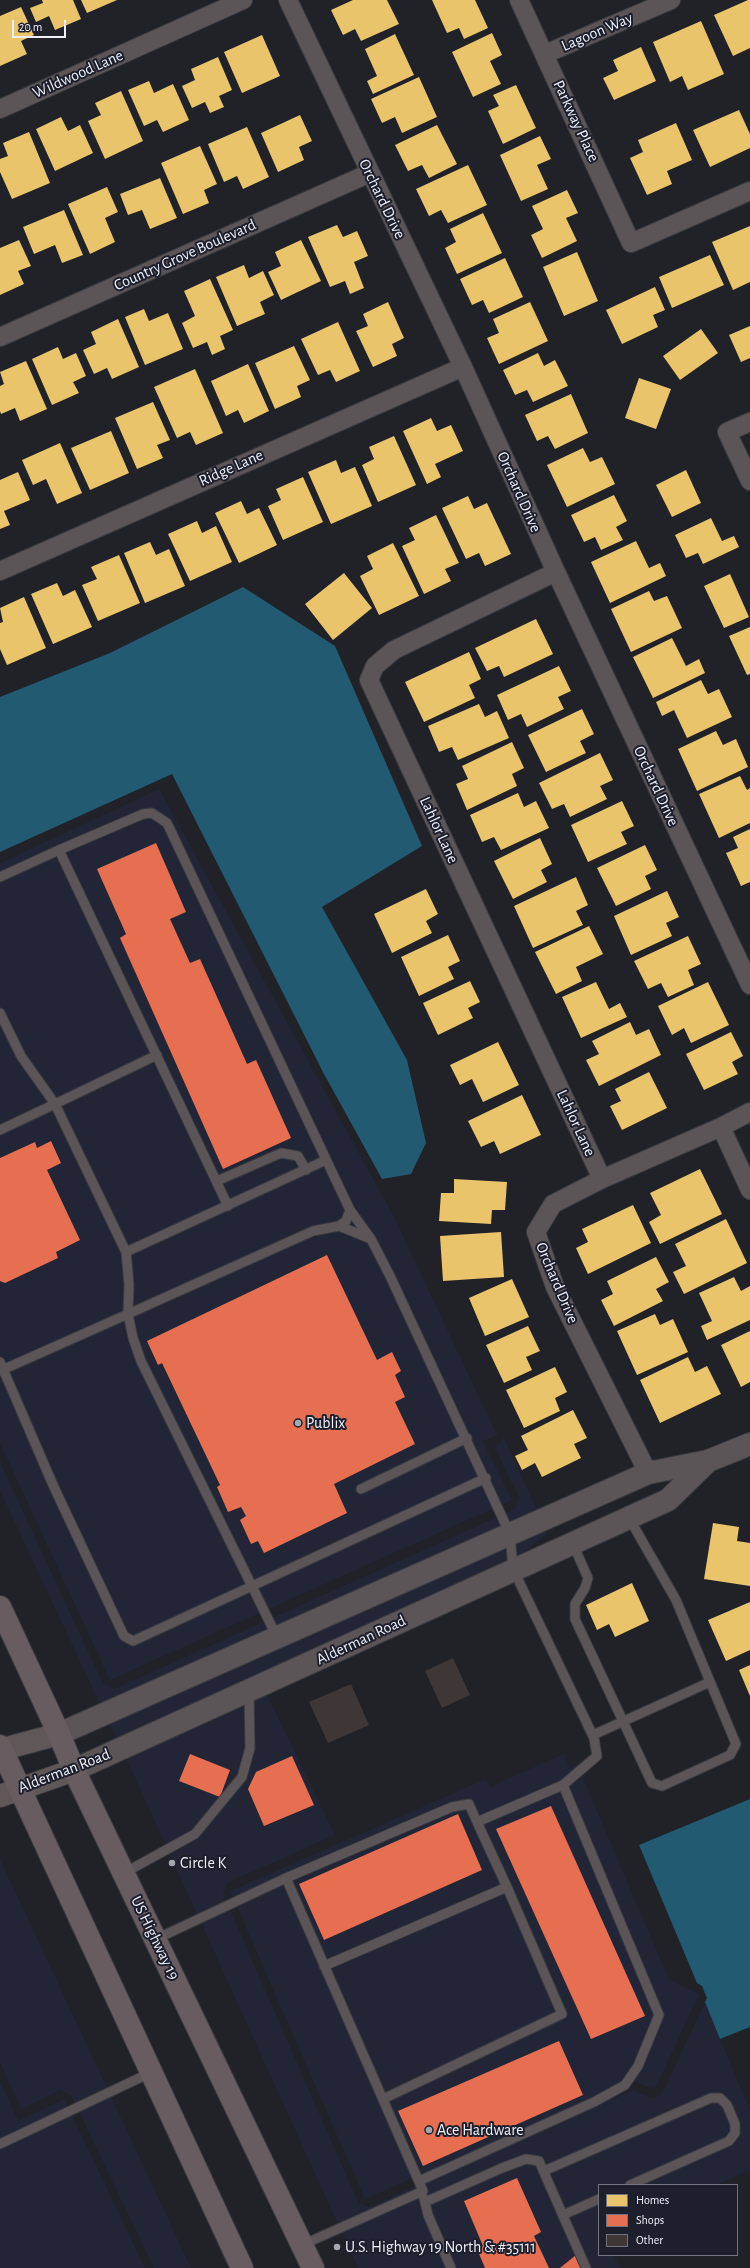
<!DOCTYPE html>
<style>
body{margin:0}
#map{position:relative;width:750px;height:2268px;overflow:hidden;background:#202228;font-family:"Alegreya Sans",sans-serif}
canvas{display:block}
.legend{position:absolute;left:598px;top:2184px;width:140px;height:72px;box-sizing:border-box;background:#1d1f2c;border:1px solid #71737e;margin:0;padding:5px 7px;list-style:none;font-size:12px;color:#eef0f9}
.legend li{display:flex;align-items:center;gap:8px;height:20px}
.legend b{width:20px;border:1px solid #71737e}
.scale{position:absolute;left:12px;top:20px;width:54px;height:18px;box-sizing:border-box;border:2px solid #eef0f9;border-top:0;padding-left:5px;font-size:12px;line-height:14px;white-space:nowrap;color:#eef0f9;-webkit-text-stroke:3px #1d1f2c;paint-order:stroke}
</style>
<div id="map">
<canvas width="750" height="2268"></canvas>
<ul class="legend">
<li><b style="height:11px;background:#e9c46a"></b>Homes</li>
<li><b style="height:11px;background:#e76f51"></b>Shops</li>
<li><b style="height:11px;background:#3f3735"></b>Other</li>
</ul>
<div class="scale">20 m</div>
</div>
<script>
const g = document.querySelector('canvas').getContext('2d');
g.lineJoin = 'round';
function fillPath(path, color) { g.fillStyle = color; g.fill(path, 'evenodd'); }
const poly = rows => new Path2D(rows.map(r => 'M' + r).join(''));
function strokePath(path, color, width, dash) { g.strokeStyle = color; g.lineWidth = width; g.lineCap = dash ? 'butt' : 'round'; g.setLineDash(dash || []); g.stroke(path); }
function label(font, color, halo, rows, align = 'center') {
  g.font = font + ' "Alegreya Sans",sans-serif'; g.lineWidth = 4; g.setLineDash([]); g.textBaseline = 'middle'; g.strokeStyle = halo; g.fillStyle = color; for (const [text, x, y, turn = 0] of rows) {
    g.save(); g.translate(x, y); g.rotate((+turn || 0) * Math.PI / 180); g.textAlign = isNaN(turn) ? turn : align; if (halo) g.strokeText(text, 0, 0); g.fillText(text, 0, 0); g.restore();
  }
}
fillPath(poly([
 [159,789,394,1217,497,1435,483,1441,512,1500,110,1680,0,1443,0,863],
 [503,1436,537,1510,100,1704,0,1491,0,1462,103,1684,114,1689,515,1509,519,1497,494,1446,501,1443],
 [545,1530,547,1534,523,1553,351,1634,117,1739,109,1723],
 [267,1695,335,1835,227,1883,223,1894,358,2202,369,2207,633,2090,653,2098,662,2094,705,2002,750,2111,750,2170,716,2185,599,2185,599,2255,614,2255,620,2268,358,2268,126,1758],
 [565,1753,569,1768,577,1764,669,1980,699,1994,655,2089,632,2081,365,2199,230,1891,486,1779,490,1787],
 [0,1859,191,2268,154,2268,71,2095,60,2090,21,2109,0,2062],
 [0,2081,18,2121,64,2099,145,2268,0,2268]
]), '#222535');
fillPath(poly([
 [243,587,335,646,422,846,322,907,407,1060,426,1143,411,1174,382,1179,324,1074,172,774,0,852,0,697,110,653],
 [750,1799,750,2027,720,2039,705,2002,707,1998,702,1986,697,1983,639,1845]
]), '#215a71');
fillPath(poly([
 [42,0,73,0,81,19,55,30,49,16,36,22,30,8,43,3],
 [81,0,117,0,87,13],
 [353,0,387,0,399,24,361,41,355,29,343,35,331,10],
 [432,0,475,0,488,28,464,39,459,28,447,33],
 [748,0,750,0,750,48,733,56,714,15],
 [21,7,34,35,21,41,27,54,0,66,0,16],
 [701,21,724,74,688,90,682,76,670,82,653,42],
 [492,33,502,55,490,61,501,84,473,97,452,52],
 [395,34,414,75,373,94,367,81,377,76,365,49],
 [262,35,280,76,242,93,224,52],
 [641,47,656,81,614,100,603,78,618,71,613,60],
 [218,57,232,90,219,96,224,107,210,113,205,102,192,108,182,86,195,80,191,69],
 [419,77,437,117,402,133,395,117,382,123,371,99],
 [149,81,154,93,173,84,189,120,163,132,157,120,144,126,128,90],
 [516,85,536,128,503,144,488,111,499,106,493,95],
 [121,91,143,141,105,159,88,121,101,115,95,103],
 [739,110,750,134,750,148,710,167,693,130],
 [300,115,312,141,299,147,304,160,278,172,261,133],
 [61,117,68,131,80,125,93,153,55,171,36,129],
 [676,123,692,160,667,171,672,184,647,195,630,158,643,152,638,140],
 [437,125,457,164,429,178,422,165,408,171,395,145],
 [247,127,269,177,243,189,237,176,224,182,208,144],
 [29,132,50,183,12,199,0,172,0,159,8,156,3,143],
 [540,136,551,159,537,165,548,189,521,201,500,155],
 [200,146,217,184,204,190,209,203,183,214,161,163],
 [468,165,487,205,448,223,441,210,429,216,416,189],
 [160,178,177,218,150,229,142,210,128,215,120,194],
 [107,187,118,212,105,218,115,242,90,254,68,204],
 [567,190,578,213,566,218,577,241,542,258,531,235,543,229,532,206],
 [64,210,83,255,62,263,55,245,34,254,23,227],
 [483,213,502,253,457,274,445,248,456,242,450,229],
 [337,225,343,237,357,231,368,256,354,262,364,288,350,294,345,281,330,287,308,237],
 [750,226,750,282,733,290,712,242],
 [19,240,31,266,18,271,24,284,0,295,0,248],
 [301,240,321,281,281,300,268,272,281,266,275,252],
 [577,252,598,301,564,316,543,267],
 [710,255,724,285,672,308,659,277],
 [505,258,523,297,489,313,483,300,472,305,460,279],
 [244,265,249,278,263,271,274,295,260,302,265,314,237,326,216,277],
 [210,279,233,330,220,336,225,349,212,355,207,342,193,348,182,323,195,316,184,291],
 [655,287,665,310,653,315,658,327,622,344,606,310],
 [388,302,404,338,392,344,397,356,373,367,356,331,368,326,363,314],
 [530,302,548,341,499,364,487,338,499,333,493,319],
 [144,309,149,321,168,313,183,349,145,365,125,317],
 [118,319,139,367,112,379,107,368,94,374,83,350,96,344,91,332],
 [338,322,360,371,336,382,330,370,318,375,301,339],
 [750,326,750,358,741,362,729,335],
 [701,329,718,353,680,380,663,356],
 [294,346,310,380,297,386,301,397,275,409,255,363],
 [58,347,63,359,76,353,86,376,73,382,79,393,52,405,32,359],
 [538,353,544,366,555,360,568,386,533,402,527,390,515,395,503,370],
 [26,361,47,409,20,421,15,408,1,414,0,411,0,386,4,384,0,372],
 [248,364,269,411,244,423,238,410,226,416,211,381],
 [195,369,223,433,196,445,190,432,177,438,154,387],
 [639,378,671,389,656,429,625,418],
 [571,394,588,433,555,449,548,436,537,441,525,415],
 [153,402,170,440,157,445,163,458,137,469,115,418],
 [431,418,437,431,451,425,463,451,435,464,441,477,427,484,403,431],
 [111,431,129,473,90,490,71,448],
 [394,436,416,485,378,502,362,465,374,459,369,447],
 [60,443,82,493,57,504,46,479,33,485,22,460],
 [583,448,590,462,602,457,615,484,567,507,547,465],
 [336,460,341,473,355,467,372,506,331,524,308,472],
 [686,470,701,503,672,517,656,485],
 [18,472,30,500,4,511,10,525,0,529,0,480],
 [303,477,323,522,283,540,268,506,281,500,276,489],
 [614,495,627,521,616,527,623,540,601,550,595,537,584,542,571,515],
 [468,496,474,509,487,503,511,554,485,566,479,553,466,559,442,508],
 [241,501,247,514,259,508,277,545,239,563,215,513],
 [436,515,459,563,445,569,451,581,424,594,402,546,415,540,409,528],
 [711,518,722,541,734,536,739,547,703,564,698,553,686,558,675,535],
 [197,521,202,533,216,526,232,562,190,581,168,534],
 [636,541,649,568,660,563,666,576,610,603,591,562],
 [150,542,156,555,169,549,185,586,145,603,124,553],
 [393,543,419,596,379,615,360,576,373,569,367,556],
 [119,555,140,603,98,621,82,585,97,579,91,567],
 [344,573,372,608,333,640,305,604],
 [730,574,749,617,724,628,704,586],
 [57,583,63,596,75,590,92,627,53,644,31,594],
 [649,591,654,601,667,596,682,628,631,652,611,609],
 [24,597,46,648,7,665,0,649,0,623,3,622,0,608],
 [536,619,553,654,504,677,499,666,487,671,475,648],
 [750,627,750,674,747,675,729,636],
 [672,638,686,666,699,659,705,673,653,698,633,657],
 [469,652,481,679,469,685,475,698,424,722,405,682],
 [559,666,571,691,558,697,564,709,527,727,521,714,508,720,497,695],
 [701,680,708,694,719,689,732,717,687,738,674,710,662,716,656,702],
 [479,704,485,717,497,711,509,738,458,760,452,747,439,752,428,726],
 [582,709,594,734,580,741,586,753,546,772,528,735],
 [716,731,723,745,736,739,748,767,697,791,678,749],
 [512,742,524,768,512,774,517,786,467,810,456,784,468,779,462,766],
 [600,753,613,780,600,786,607,799,570,817,564,804,552,809,539,783],
 [740,776,747,790,750,788,750,823,719,838,699,794],
 [518,793,524,807,536,801,549,828,501,850,494,837,482,842,470,815],
 [622,801,634,826,621,832,627,844,588,862,571,825],
 [750,829,750,882,741,886,726,853,738,848,733,837],
 [540,838,552,864,541,870,547,882,513,899,494,861],
 [645,845,657,870,645,876,651,889,616,906,597,868],
 [576,877,588,905,576,911,583,925,533,948,514,906],
 [426,889,438,914,426,921,432,933,392,953,374,914],
 [667,891,679,917,666,923,672,936,631,955,614,916],
 [589,926,603,954,576,967,582,981,556,994,535,952],
 [448,935,460,961,448,967,454,979,419,996,401,957],
 [688,936,701,964,688,970,694,985,668,997,661,983,648,989,634,961],
 [470,981,480,1002,468,1008,473,1018,438,1035,423,1003],
 [596,982,609,1009,620,1003,627,1017,581,1038,562,997],
 [708,982,729,1025,691,1043,684,1028,672,1035,658,1006],
 [630,1022,636,1035,649,1029,661,1055,599,1086,586,1060,599,1054,592,1041],
 [731,1032,743,1056,732,1062,738,1074,704,1090,686,1054],
 [498,1042,519,1085,483,1102,472,1079,460,1085,450,1065],
 [649,1072,667,1108,622,1130,610,1106,621,1101,615,1089],
 [522,1095,541,1135,500,1154,494,1141,481,1147,468,1121],
 [700,1169,722,1214,660,1244,649,1222,661,1215,650,1193],
 [454,1179,507,1182,505,1210,492,1210,491,1224,439,1221,441,1193,454,1193],
 [633,1205,651,1243,588,1274,576,1248,588,1242,582,1229],
 [726,1219,747,1263,684,1294,673,1272,686,1266,675,1244],
 [501,1232,504,1277,443,1281,440,1236],
 [656,1257,669,1282,656,1289,663,1301,614,1326,601,1300,613,1294,607,1281],
 [734,1277,741,1291,750,1286,750,1320,707,1340,701,1326,712,1321,699,1293],
 [512,1279,529,1317,485,1336,469,1298],
 [655,1314,660,1325,673,1319,688,1352,637,1375,617,1331],
 [528,1326,540,1351,526,1357,532,1370,504,1383,486,1345],
 [750,1331,750,1382,741,1387,721,1345],
 [688,1357,695,1372,707,1366,721,1394,660,1423,640,1380],
 [555,1367,567,1392,555,1398,560,1411,524,1428,506,1390],
 [573,1410,587,1438,574,1444,581,1458,542,1477,535,1463,522,1470,515,1456,528,1450,521,1436],
 [713,1523,739,1527,737,1541,750,1543,750,1586,704,1579],
 [632,1583,649,1621,615,1637,609,1624,597,1630,586,1605],
 [750,1602,750,1650,726,1661,708,1620],
 [750,1665,750,1696,739,1670]
]), '#e9c46a');
fillPath(poly([
 [156,843,186,912,170,919,190,963,200,959,247,1064,256,1060,291,1138,223,1169,120,938,126,934,97,869],
 [51,1141,61,1163,47,1170,80,1240,56,1252,58,1258,5,1283,0,1281,0,1158,35,1142,37,1148],
 [327,1255,377,1360,392,1352,401,1371,395,1375,405,1397,395,1402,415,1444,334,1484,347,1513,264,1553,258,1541,251,1544,240,1520,246,1516,241,1507,228,1512,217,1487,220,1485,162,1363,158,1365,147,1341],
 [190,1754,230,1770,220,1797,179,1781],
 [292,1756,314,1805,264,1826,248,1789,256,1772],
 [551,1806,645,2016,591,2039,496,1829],
 [458,1814,482,1870,324,1940,299,1884],
 [559,2041,583,2095,423,2166,398,2111],
 [517,2178,541,2232,534,2236,549,2268,485,2268,477,2249,483,2246,464,2201],
 [576,2255,582,2268,560,2268]
]), '#e76f51');
fillPath(poly([
 [453,1658,470,1695,442,1708,425,1671],
 [351,1684,369,1725,328,1743,309,1702]
]), '#3f3735');
const service = poly([
 [59,850,143,814,152,813,167,823,350,1210,371,1239,390,1276,510,1534,513,1569,594,1738,597,1756,563,1785],
 [0,877,59,850,228,1206],
 [0,1013,21,1056,55,1104,157,1055],
 [0,1130,55,1104,126,1252,129,1284,128,1314,313,1231,339,1226,371,1239],
 [217,1181,281,1153,298,1156,306,1170],
 [339,1226,346,1221,350,1210],
 [126,1252,326,1160],
 [0,1362,53,1485,124,1636,133,1641,486,1478],
 [0,1371,128,1314,133,1338,141,1361,277,1637],
 [361,1489,467,1438],
 [572,1542,588,1578,585,1588,575,1604,575,1619,652,1783,662,1786,730,1755,736,1744,676,1600,629,1518],
 [593,1735,710,1682],
 [124,1873,195,1834,242,1777,250,1748,249,1691],
 [286,1878,452,1807,469,1804,477,1822],
 [156,1939,286,1878,423,2191,302,2245],
 [324,1966,507,1887,562,2014,383,2099],
 [0,2144,150,2073],
 [544,2171,711,2098,720,2098,727,2105,735,2124,735,2133,729,2141,630,2185],
 [419,2181,594,2102,625,2085,638,2066,659,2015,563,1785,477,1822,507,1887],
 [424,2198,428,2215,451,2268],
 [425,2202,502,2168,526,2159,539,2161,586,2268],
 [563,2215,599,2199]
]);
const minor = poly([
 [288,0,463,367,556,572,750,985],
 [519,0,631,243,750,191],
 [545,54,671,0],
 [0,109,243,0],
 [0,337,370,173],
 [750,422,727,432,750,481],
 [0,571,463,367],
 [556,572,394,650,375,666,369,680,602,1179],
 [721,1127,750,1190],
 [648,1473,555,1287,536,1232,553,1204,602,1179,721,1127,750,1112]
]);
const tertiary = poly([
 [59,1734,648,1473,708,1461,750,1444],
 [74,1770,668,1500,708,1461]
]);
const secondary = poly([
 [0,1750,59,1734],
 [0,1796,74,1770]
]);
const trunk = poly([
 [0,1607,59,1734,74,1770,313,2268],
 [0,1746,242,2268]
]);
strokePath(service, '#3a3c40', 11);
strokePath(minor, '#3a3c40', 20);
strokePath(tertiary, '#3a3c40', 24);
strokePath(secondary, '#3a3c40', 24);
strokePath(trunk, '#3a3c40', 24);
strokePath(service, '#5c5557', 9);
strokePath(minor, '#5c5557', 18);
strokePath(tertiary, '#5c5557', 22);
strokePath(secondary, '#605858', 22);
strokePath(trunk, '#675c5f', 22);
for (const [x, y, r, color] of [
 [298,1423,4,"#a6a8b0"],
 [172,1863,4,"#a6a8b0"],
 [429,2130,4,"#a6a8b0"],
 [337,2247,4,"#a6a8b0"]
]) { const dot = new Path2D(); dot.arc(x, y, r, 0, 2 * Math.PI); g.fillStyle = color; g.fill(dot); strokePath(dot, '#1d1f2c', 1.5); }
label('16px', '#eef0f9', '#1d1f2c', [
 ["Lagoon Way",597,32,-23],
 ["Wildwood Lane",78,74,-24],
 ["Parkway Place",576,121,65],
 ["Orchard Drive",382,199,64],
 ["Country Grove Boulevard",185,255,-24],
 ["Ridge Lane",231,468,-24],
 ["Orchard Drive",519,492,66],
 ["Orchard Drive",656,786,65],
 ["Lahlor Lane",439,830,65],
 ["Lahlor Lane",576,1123,65],
 ["Orchard Drive",557,1283,67],
 ["Alderman Road",361,1640,-25],
 ["Alderman Road",64,1771,-21],
 ["US Highway 19",155,1938,64]
]);
label('16px', '#eef0f9', '#1d1f2c', [
 ["Publix",306,1423],
 ["Circle K",180,1863],
 ["Ace Hardware",437,2130],
 ["U.S. Highway 19 North & #35111",345,2247]
], 'left');
</script>
